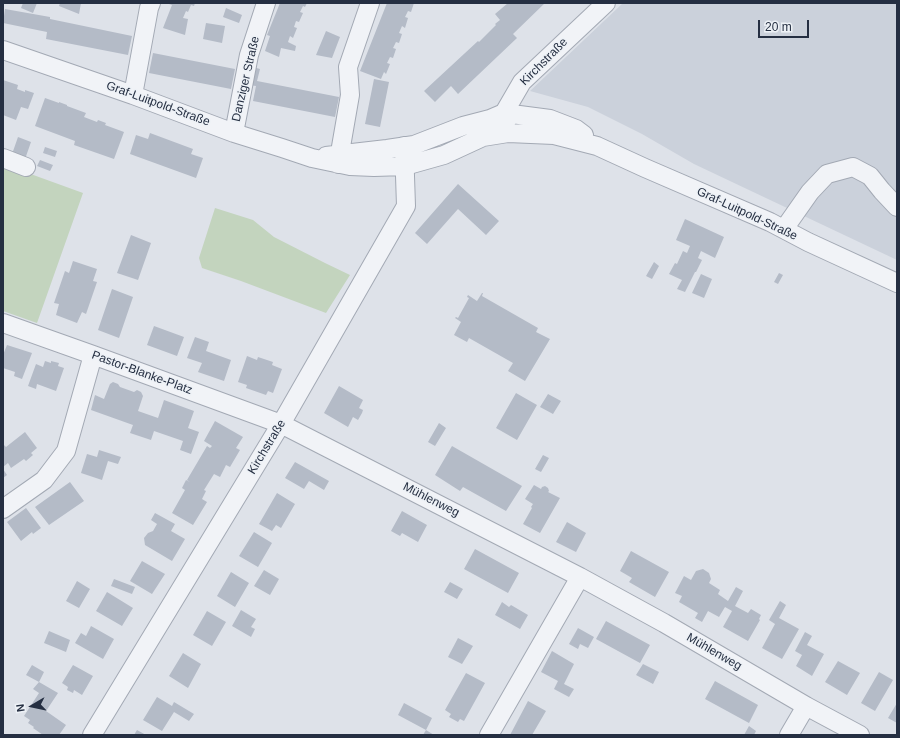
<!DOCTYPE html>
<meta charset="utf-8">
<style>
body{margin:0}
#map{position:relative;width:900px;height:738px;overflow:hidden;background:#dee2e9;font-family:Arial,sans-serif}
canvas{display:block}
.frame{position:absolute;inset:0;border:4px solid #252f42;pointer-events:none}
.north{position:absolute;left:12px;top:686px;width:40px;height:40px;-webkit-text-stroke:3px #edf1f6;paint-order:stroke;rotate:261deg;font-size:11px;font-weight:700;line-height:16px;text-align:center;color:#252f42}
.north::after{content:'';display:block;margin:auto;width:14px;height:18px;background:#252f42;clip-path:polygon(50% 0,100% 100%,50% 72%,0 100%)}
.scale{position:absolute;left:758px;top:20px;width:51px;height:18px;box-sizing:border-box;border:2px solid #252f42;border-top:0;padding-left:5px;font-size:12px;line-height:14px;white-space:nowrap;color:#252f42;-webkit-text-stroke:3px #edf1f6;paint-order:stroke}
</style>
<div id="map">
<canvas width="900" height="738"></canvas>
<div class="frame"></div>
<div class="north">N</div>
<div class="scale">20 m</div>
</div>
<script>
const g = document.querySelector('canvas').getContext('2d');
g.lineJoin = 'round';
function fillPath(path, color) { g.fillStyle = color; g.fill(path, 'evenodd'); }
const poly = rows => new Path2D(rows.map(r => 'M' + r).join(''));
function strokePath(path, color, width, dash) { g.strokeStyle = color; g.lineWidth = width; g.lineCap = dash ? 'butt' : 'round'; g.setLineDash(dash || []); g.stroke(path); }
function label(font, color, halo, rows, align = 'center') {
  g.font = font + ' Arial,sans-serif'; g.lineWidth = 3; g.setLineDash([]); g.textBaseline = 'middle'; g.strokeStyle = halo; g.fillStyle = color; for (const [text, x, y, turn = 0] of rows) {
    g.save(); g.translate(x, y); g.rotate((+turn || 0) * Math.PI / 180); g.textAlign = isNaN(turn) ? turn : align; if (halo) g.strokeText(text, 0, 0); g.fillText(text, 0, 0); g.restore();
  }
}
fillPath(poly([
 [623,3,897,3,897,260,694,164,642,134,588,107,530,91]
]), '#cbd1db');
fillPath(poly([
 [3,164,83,193,37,323,3,311],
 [215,208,253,220,274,237,325,263,350,275,326,313,241,281,202,268,199,258]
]), '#c3d4be');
fillPath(poly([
 [23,3,37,3,33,13,21,8],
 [60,3,81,3,79,14,59,6],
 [166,3,195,3,194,6,191,5,188,12,186,11,183,18,188,19,185,35,163,28,172,5],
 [280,3,307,3,305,7,303,6,300,12,303,13,299,22,296,21,294,27,297,28,293,38,290,36,288,42,296,46,295,51,281,48,279,57,265,51,270,36,267,35],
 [387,3,414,3,411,12,408,11,405,17,408,18,405,28,402,26,399,33,402,34,399,43,396,42,393,48,396,49,393,58,390,57,387,63,390,64,386,74,384,72,381,79,360,71],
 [508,3,545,3,513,34,517,38,458,94,451,86,435,102,424,91,478,41,479,42,496,25,495,24,500,20,495,14],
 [226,8,242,15,239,23,223,17],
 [5,9,50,17,50,19,132,36,128,55,46,39,47,32,3,23],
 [206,23,225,26,222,43,203,39],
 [326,31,340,37,332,58,316,55],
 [153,53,235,69,231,89,149,73],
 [253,67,260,69,257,81,339,97,335,117,253,101,256,86,249,85],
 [374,79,389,82,380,127,365,124],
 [3,80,18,85,17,89,25,92,25,90,34,93,28,109,21,107,16,120,3,115],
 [45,98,59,103,59,102,67,105,67,106,86,113,84,117,97,122,98,120,106,123,105,125,124,132,114,159,74,145,75,141,35,126],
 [150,133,193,149,191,154,203,158,196,178,130,154,136,135,148,139],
 [18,137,31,142,24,162,11,157],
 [45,147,57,151,55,157,43,153],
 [40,160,53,165,50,171,37,166],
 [458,184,499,221,486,235,458,209,427,244,415,233],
 [685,219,724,237,715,258,701,251,698,258,702,260,696,272,695,272,685,292,677,289,682,280,669,274,675,263,677,264,683,251,687,253,690,246,676,240],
 [131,235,151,243,138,280,117,273],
 [73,261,97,269,93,281,97,282,86,314,82,312,77,323,56,315,59,304,54,303,65,271,69,273],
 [654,262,659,266,652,279,646,276],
 [779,273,783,275,778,284,774,282],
 [701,274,712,279,704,298,692,293],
 [112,289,133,297,119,338,98,330],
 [482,293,483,293,482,296,538,328,536,332,550,339,525,381,508,371,513,363,469,338,467,342,454,335,461,322,455,318,456,317,458,318,469,298,467,297,468,295,477,301],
 [154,326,184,337,177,356,147,345],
 [195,337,209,342,206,351,231,360,224,381,198,372,202,363,187,358],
 [7,345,32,353,22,379,14,376,15,372,3,368,3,355],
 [247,356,257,360,258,357,273,362,272,365,282,369,273,393,268,391,266,395,246,388,247,385,238,382],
 [45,361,51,363,51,361,59,363,58,366,64,368,56,391,37,384,36,389,28,386,36,364,43,367],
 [113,382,118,384,120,387,134,392,137,390,141,392,143,396,138,411,158,418,164,400,194,411,188,428,199,432,191,454,180,450,183,441,154,431,151,440,130,433,133,425,91,410,95,395,104,399,110,384],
 [339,386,363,400,359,408,363,410,362,413,358,420,353,417,348,427,324,413],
 [516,393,537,405,517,440,496,428],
 [548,394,561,401,553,414,540,407],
 [215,421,243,437,236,448,240,450,230,467,226,465,220,477,214,474,204,490,206,491,202,499,207,502,193,525,172,513,185,490,182,488,186,480,190,482,187,480,207,446,210,448,212,446,204,441],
 [439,423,446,428,435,446,428,442],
 [25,432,37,448,31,453,33,455,26,461,24,459,11,468,8,463,3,467,3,444,6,447],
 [452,446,522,486,506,511,463,487,460,491,435,475],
 [99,450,121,457,118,464,108,461,102,480,81,473,87,454,97,457],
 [543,455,549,458,541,472,535,469],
 [295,462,329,481,324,490,309,481,304,489,285,478],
 [3,469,7,475,3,478],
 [70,482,84,501,49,525,35,507],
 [534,485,541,489,542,487,545,486,548,488,549,491,548,492,560,498,540,533,523,524,532,508,531,507,533,504,525,499],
 [277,493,295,504,281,528,276,525,272,531,259,524],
 [26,508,41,528,33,534,32,532,21,541,7,522],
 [402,511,427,525,418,542,402,533,400,536,391,531],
 [155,513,175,524,171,531,185,539,172,561,145,545,144,538,148,533,153,531,157,524,151,520],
 [567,522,586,533,576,552,556,542],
 [254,532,272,543,258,567,239,556],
 [475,549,519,573,508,593,464,569],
 [631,551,669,572,655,597,629,582,632,578,620,571],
 [142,561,165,574,152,594,130,581],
 [703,569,709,573,711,579,709,583,720,590,718,594,728,601,736,587,743,591,735,606,748,613,751,609,761,615,759,619,760,620,748,641,723,627,732,611,725,607,719,617,708,611,702,622,695,618,698,613,679,602,682,596,675,593,684,576,691,580,696,571],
 [264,570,279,579,270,595,254,586],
 [231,572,249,583,235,607,217,596],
 [114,579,135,587,132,594,111,586],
 [77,581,90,589,79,608,66,601],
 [450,582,463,589,457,599,444,592],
 [107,592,133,608,122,626,96,611],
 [780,601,786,605,779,618,799,629,782,659,762,648,775,624,769,620],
 [502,602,509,607,511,605,528,615,520,629,495,615],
 [241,610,256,619,251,627,255,629,251,637,232,626],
 [207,611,226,622,212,646,193,635],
 [606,621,650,645,640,663,596,639],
 [91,626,114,639,103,659,75,643,81,633,86,636],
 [578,628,594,637,588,648,580,644,578,649,569,644],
 [49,631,70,640,66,652,44,643],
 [805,632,812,636,807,645,824,654,812,676,796,666,802,655,795,651],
 [458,638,473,646,462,664,448,657],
 [552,651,574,664,564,684,574,689,569,697,554,689,558,681,541,672],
 [183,653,201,664,188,688,169,676],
 [838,661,860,673,847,695,825,682],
 [643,664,659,672,653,684,636,675],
 [32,665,44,672,39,682,58,693,46,711,66,725,59,735,43,735,33,728,34,727,28,723,30,720,24,716,39,693,33,689,39,682,26,675],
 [73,665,93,676,82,695,74,690,73,693,67,690,68,687,62,683],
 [879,672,893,680,875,711,861,703],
 [466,673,485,683,464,721,460,719,458,722,449,717,451,714,445,710],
 [715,681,758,705,749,723,705,699],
 [157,697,172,706,174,702,194,714,189,721,174,712,162,731,143,720],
 [528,701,546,711,532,735,510,735],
 [404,703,432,718,426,730,398,715],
 [897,703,897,723,888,718],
 [749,726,756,731,754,735,744,735],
 [137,730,146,735,134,735],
 [426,730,434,735,423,735]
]), '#b4bbc7');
const minor = poly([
 [3,50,133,95,234,133,282,148,312,158,350,166,374,167,405,166,444,155,483,137,508,133,554,135,597,146,645,168,770,222,808,242,897,283],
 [133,95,149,8,151,3],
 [506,123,504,113,522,82,606,3],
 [234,133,249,55,266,3],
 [326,156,387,149,414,145,463,126,490,119,504,113,550,119,576,129,584,135],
 [3,158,26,167],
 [338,164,350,95,348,67,370,3],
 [784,229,810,192,827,174,853,167,870,176,882,191,897,207],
 [3,323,93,355,281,424,580,577,664,623,806,706,860,735],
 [3,509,44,480,66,451,93,355],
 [92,735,281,424,406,206,404,146],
 [489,735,580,577],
 [789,735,806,706]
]);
strokePath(minor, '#a3a9b4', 20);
strokePath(minor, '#f1f3f7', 18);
label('12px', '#252f42', '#edf1f6', [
 ["Kirchstraße",544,62,-45],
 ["Danziger Straße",246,79,-77],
 ["Graf-Luitpold-Straße",158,104,20],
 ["Graf-Luitpold-Straße",747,214,25],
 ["Pastor-Blanke-Platz",142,373,20],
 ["Kirchstraße",267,447,-59],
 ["Mühlenweg",431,500,27],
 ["Mühlenweg",714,652,30]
]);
</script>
